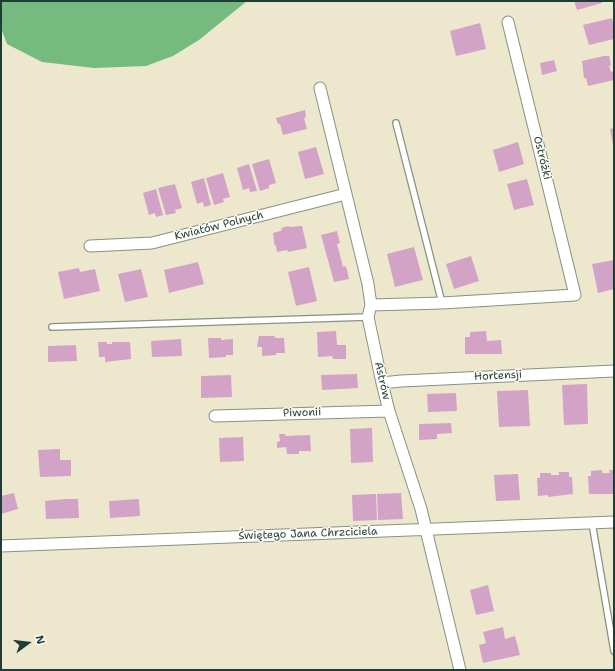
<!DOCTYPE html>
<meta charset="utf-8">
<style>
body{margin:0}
#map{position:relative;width:615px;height:671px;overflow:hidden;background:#ede8cd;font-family:"Shantell Sans",sans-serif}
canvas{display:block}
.frame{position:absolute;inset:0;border:2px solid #1f3d34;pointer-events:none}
.north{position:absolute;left:8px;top:623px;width:40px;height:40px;-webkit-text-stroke:3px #fdfcf7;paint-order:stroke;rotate:75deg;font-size:11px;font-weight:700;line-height:16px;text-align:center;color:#1f3d34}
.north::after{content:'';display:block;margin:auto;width:14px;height:18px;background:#1f3d34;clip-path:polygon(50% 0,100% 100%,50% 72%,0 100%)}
</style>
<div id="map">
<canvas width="615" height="671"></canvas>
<div class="frame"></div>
<div class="north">N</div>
</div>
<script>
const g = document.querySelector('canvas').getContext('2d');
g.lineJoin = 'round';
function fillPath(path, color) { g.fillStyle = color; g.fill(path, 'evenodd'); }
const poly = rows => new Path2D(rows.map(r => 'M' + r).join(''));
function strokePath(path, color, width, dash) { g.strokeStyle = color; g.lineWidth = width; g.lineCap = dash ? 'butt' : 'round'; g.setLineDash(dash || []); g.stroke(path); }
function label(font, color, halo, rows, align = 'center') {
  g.font = font + ' "Shantell Sans",sans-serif'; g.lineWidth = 3; g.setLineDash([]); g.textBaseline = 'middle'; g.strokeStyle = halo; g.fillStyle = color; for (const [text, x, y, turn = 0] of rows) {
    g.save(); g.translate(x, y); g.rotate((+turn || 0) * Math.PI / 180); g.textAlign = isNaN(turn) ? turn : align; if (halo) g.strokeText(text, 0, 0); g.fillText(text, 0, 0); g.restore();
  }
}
fillPath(poly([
 [1,1,247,1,199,40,173,56,146,66,94,68,42,62,7,44,1,28]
]), '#75bb7f');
fillPath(poly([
 [574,1,602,1,602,3,577,10],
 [612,18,614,27,614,39,589,45,583,25],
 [480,23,486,49,456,56,450,31],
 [604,56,609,56,611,65,609,66,611,72,614,71,614,80,588,86,586,78,584,78,582,61],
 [554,60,557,71,542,75,540,63],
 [305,110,306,117,304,118,307,129,283,135,280,124,278,124,276,118],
 [614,128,614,145,613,145,610,129],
 [518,142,524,164,499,172,493,150],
 [316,147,324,174,305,179,298,152],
 [269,159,276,183,269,185,269,188,260,191,252,164],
 [249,164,257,191,250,192,249,188,243,190,237,168],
 [223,173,230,197,223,199,224,202,214,205,206,178],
 [204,178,211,205,204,207,203,202,197,204,191,182],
 [527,179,534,205,514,210,507,184],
 [175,184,182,208,175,210,176,213,166,215,158,188],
 [156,189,163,215,156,217,155,213,149,215,143,193],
 [289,226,289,227,302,226,307,248,288,252,287,250,277,252,276,246,274,244,274,240,273,233,280,231,282,230,281,228],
 [337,231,340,243,337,244,340,255,343,267,346,266,349,279,334,282,321,235],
 [414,247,423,280,395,287,387,254],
 [471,256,479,281,454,289,446,264],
 [614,260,614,289,598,293,592,264],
 [198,262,204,284,169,293,164,270],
 [309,267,317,301,296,306,288,272],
 [79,268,80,272,95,269,100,291,64,299,58,272],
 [141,269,148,297,125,302,118,274],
 [336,331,337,345,346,345,346,359,333,359,332,356,318,357,317,332],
 [486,331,487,341,501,340,502,354,465,354,465,337,470,337,470,332],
 [259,336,274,336,276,338,284,338,285,353,276,353,276,355,262,356,262,347,257,347],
 [208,338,221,338,221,340,233,339,233,355,226,355,226,357,209,358],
 [181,339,182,356,152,357,151,341],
 [98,342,107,342,107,344,112,344,112,342,130,342,131,359,105,362,105,357,99,357],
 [76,345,77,361,48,362,48,346],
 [357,374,358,388,322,390,321,375],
 [231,375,232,397,201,398,201,376],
 [587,384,588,424,564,425,562,385],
 [528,390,530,426,499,427,497,391],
 [456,393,457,411,428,412,427,394],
 [451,423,452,433,437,434,437,439,419,440,419,424],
 [372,428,373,462,351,463,350,429],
 [279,434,285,434,286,436,310,435,311,452,310,451,299,451,299,454,287,454,286,447,277,448,277,442,280,441],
 [243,437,244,461,220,462,219,438],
 [60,449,60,460,71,460,71,476,40,477,38,450],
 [602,470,602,473,610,473,609,470,614,470,614,494,589,494,588,476,591,476,591,471],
 [559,472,569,472,569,477,572,477,573,494,548,497,548,495,538,496,537,478,540,478,540,473,551,473,551,475,559,475],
 [518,474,520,500,496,501,494,475],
 [14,493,18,509,1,514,1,496],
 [401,493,403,519,378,520,377,494],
 [376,494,377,520,353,521,352,495],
 [65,499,78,499,79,518,46,519,45,501],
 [139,499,140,516,110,518,109,501],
 [488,585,494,611,476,615,470,590],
 [503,627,505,639,515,636,520,655,483,663,479,645,486,643,483,632]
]), '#d2a3c6');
const service = poly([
 [396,123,442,303],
 [52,327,368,317],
 [592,523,614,651]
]);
const minor = poly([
 [320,88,368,284,371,305,368,317,382,383,389,411,421,509,460,670],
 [90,246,152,243,346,194],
 [371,305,442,303,575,295,508,22],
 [382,383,401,381,614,371],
 [215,416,389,411],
 [1,546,614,522]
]);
strokePath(service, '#869280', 8);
strokePath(minor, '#869280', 13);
strokePath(service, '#fff', 5.5);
strokePath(minor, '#fff', 11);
label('11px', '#1f3d34', '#fdfcf7', [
 ["Ostróżki",542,158,76],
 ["Kwiatów Polnych",219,226,-14],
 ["Hortensji",498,376,-3],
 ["Astrów",382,381,77],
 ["Piwonii",302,413,-2],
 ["Świętego Jana Chrzciciela",308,534,-2]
]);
</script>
